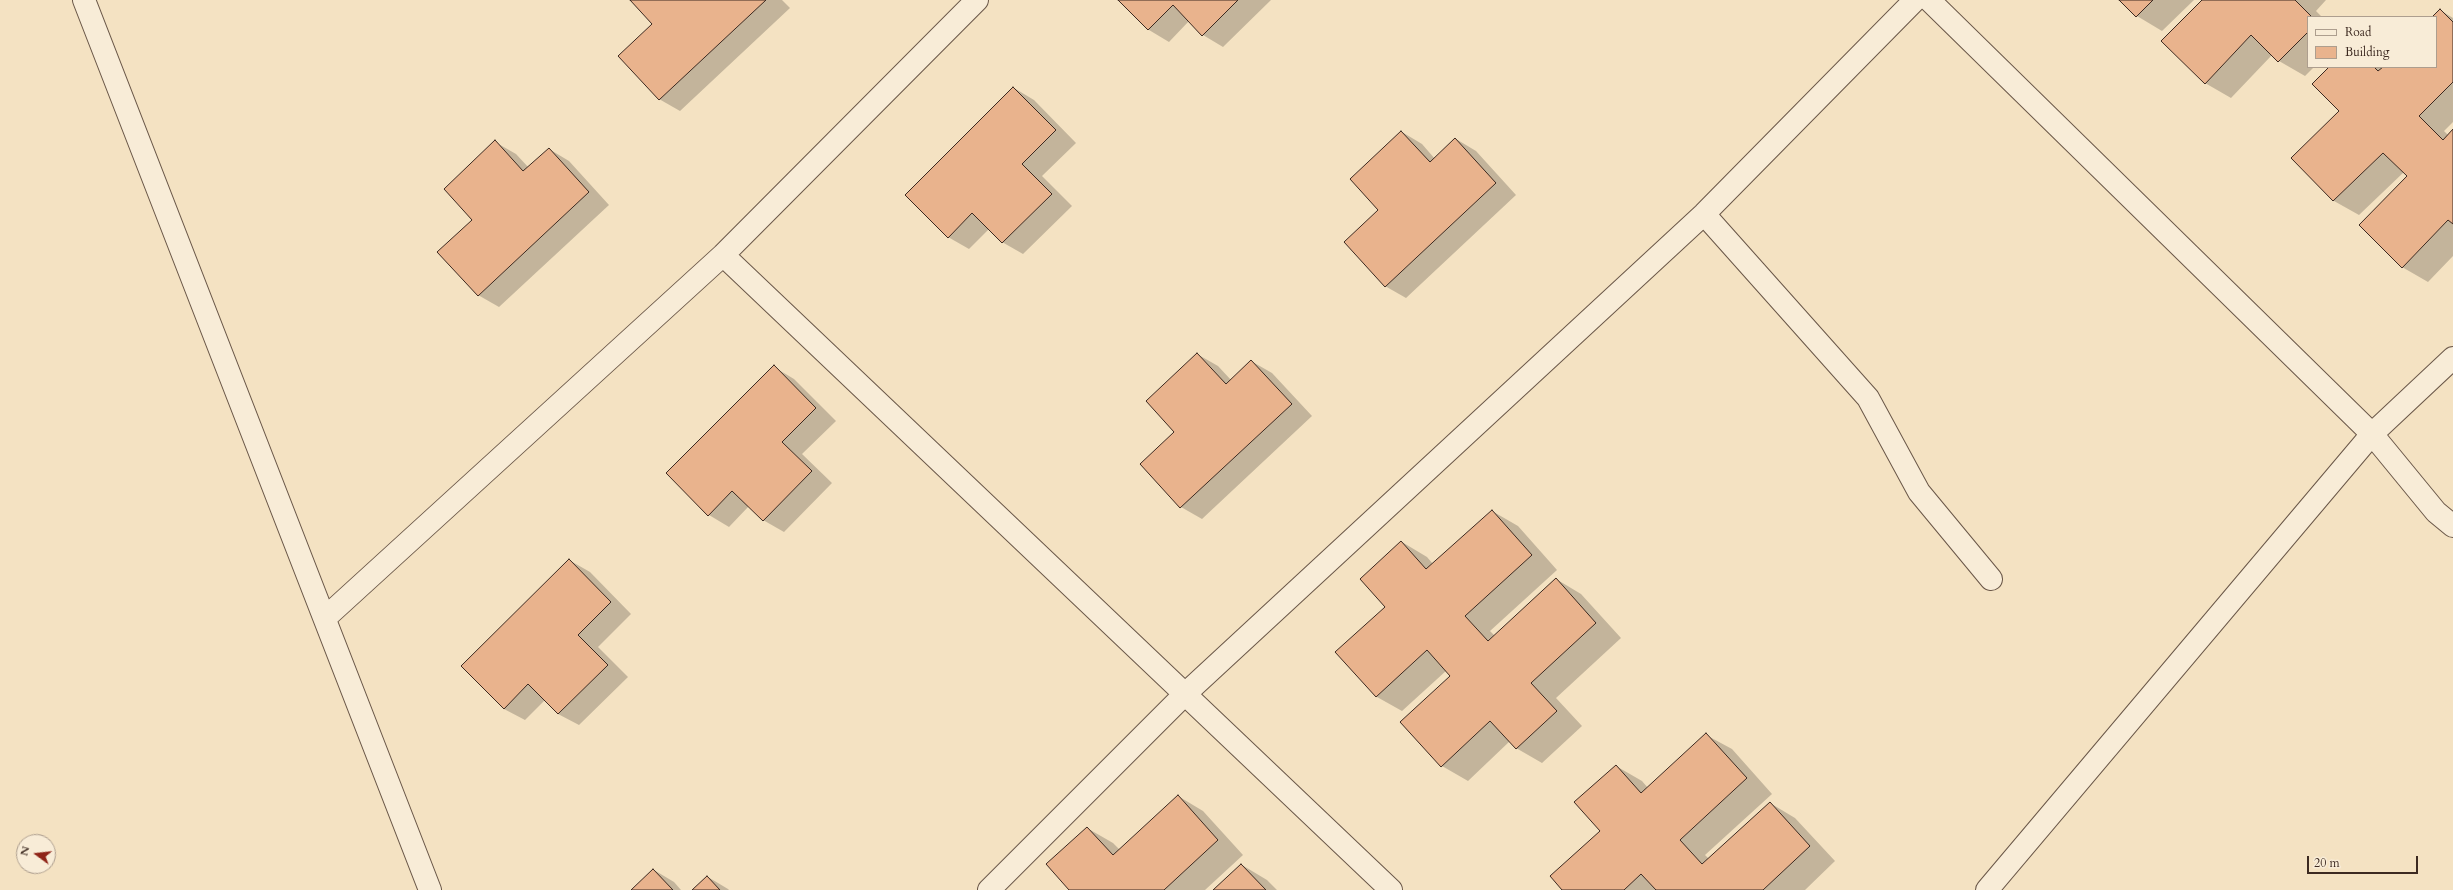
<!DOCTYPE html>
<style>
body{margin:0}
#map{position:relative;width:2453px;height:890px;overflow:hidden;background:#f4e2c2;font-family:Cardo,serif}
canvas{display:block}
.legend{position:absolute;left:2307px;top:16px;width:130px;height:52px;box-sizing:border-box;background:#f8ecd7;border:1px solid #ad9e8e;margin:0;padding:5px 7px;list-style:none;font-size:12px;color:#3c2920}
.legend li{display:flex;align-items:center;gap:8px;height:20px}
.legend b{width:20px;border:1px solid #ad9e8e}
.north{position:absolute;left:16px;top:834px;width:40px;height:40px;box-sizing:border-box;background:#f8ecd7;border:1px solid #ad9e8e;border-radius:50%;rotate:285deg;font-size:11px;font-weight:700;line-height:16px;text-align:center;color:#3c2920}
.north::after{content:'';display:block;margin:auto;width:14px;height:18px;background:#8f2418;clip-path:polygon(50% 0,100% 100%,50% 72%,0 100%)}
.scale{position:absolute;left:2307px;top:856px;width:111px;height:18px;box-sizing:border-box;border:2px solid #3c2920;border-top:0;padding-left:5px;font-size:12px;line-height:14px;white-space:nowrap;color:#3c2920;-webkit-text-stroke:3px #f8ecd7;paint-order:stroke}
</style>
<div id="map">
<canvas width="2453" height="890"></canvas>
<ul class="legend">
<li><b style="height:5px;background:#f8ecd7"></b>Road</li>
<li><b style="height:11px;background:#e9b38d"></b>Building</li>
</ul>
<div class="north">N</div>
<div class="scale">20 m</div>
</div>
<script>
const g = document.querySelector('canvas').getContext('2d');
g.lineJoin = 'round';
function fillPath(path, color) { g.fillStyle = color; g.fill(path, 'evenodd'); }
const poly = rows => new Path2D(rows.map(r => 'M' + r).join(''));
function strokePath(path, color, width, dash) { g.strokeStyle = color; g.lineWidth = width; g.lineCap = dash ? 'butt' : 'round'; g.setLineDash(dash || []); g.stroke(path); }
fillPath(poly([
 [632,0,782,0,790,8,680,111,659,99,654,24],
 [1119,0,1271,0,1223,47,1203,35,1189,21,1169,42,1149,30],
 [2120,0,2194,0,2162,31,2137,16],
 [2203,0,2326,0,2316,11,2322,17,2308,17,2308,67,2314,67,2305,76,2279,61,2272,55,2231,98,2205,83],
 [2440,10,2453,18,2453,122,2444,131,2448,135,2453,131,2453,256,2428,282,2402,267,2408,176,2404,172,2359,215,2334,201,2292,158,2340,111,2331,67,2436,67,2436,17,2434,17],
 [1014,88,1034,100,1076,143,1042,176,1072,206,1023,254,1002,242,989,229,969,249,948,237],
 [1402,132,1422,144,1435,159,1456,139,1476,151,1516,195,1406,298,1385,286,1380,210],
 [495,142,516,154,529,168,549,149,569,161,609,205,499,307,478,295,474,220],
 [1197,354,1218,366,1231,380,1251,361,1272,373,1312,416,1202,519,1181,507,1142,464,1176,432],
 [774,367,794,379,836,421,802,454,832,483,784,532,763,520,749,506,729,527,709,515],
 [1492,511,1518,526,1557,570,1490,631,1495,636,1556,579,1581,594,1621,638,1556,698,1582,726,1542,763,1516,748,1510,741,1468,781,1442,766,1451,676,1447,670,1402,711,1377,697,1337,652,1387,607,1402,542,1427,557,1433,564],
 [569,560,590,572,631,614,598,647,628,677,579,725,558,714,545,700,525,720,504,709],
 [1706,735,1732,749,1772,794,1705,855,1709,859,1770,803,1795,818,1835,861,1805,890,1564,890,1601,831,1616,766,1642,781,1648,788],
 [1178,796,1203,811,1243,855,1205,890,1070,890,1087,828,1113,843,1120,850],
 [1242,865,1267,880,1277,890,1214,890],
 [654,870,674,882,681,890,632,890],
 [708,877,728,889,729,890,694,890]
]), '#0003');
const building = poly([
 [630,0,766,0,659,100,618,56,652,24,630,0],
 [1118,0,1238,0,1202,36,1173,5,1148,30,1118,0],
 [2119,0,2153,0,2136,17,2119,0],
 [2202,0,2295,0,2312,17,2308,17,2308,32,2278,62,2251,35,2205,84,2161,41,2202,0],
 [2440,9,2453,22,2453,82,2419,116,2443,140,2453,129,2453,224,2448,220,2402,268,2359,225,2407,176,2383,153,2333,201,2291,158,2339,111,2312,84,2329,67,2374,67,2378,71,2383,67,2436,67,2436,17,2432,17,2440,9],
 [1013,87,1056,130,1022,164,1052,194,1002,243,972,213,948,238,905,195,1013,87],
 [1401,131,1430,162,1455,138,1496,183,1385,287,1344,242,1378,210,1350,179,1401,131],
 [495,140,523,171,549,148,589,192,478,296,437,252,472,220,444,189,495,140],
 [1197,353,1226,384,1251,360,1292,404,1180,508,1140,464,1174,432,1146,401,1197,353],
 [774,365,816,408,782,442,812,471,763,521,732,491,708,516,666,473,774,365],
 [1492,510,1532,555,1465,616,1488,641,1556,578,1596,623,1531,683,1557,711,1516,749,1490,721,1441,767,1400,722,1450,676,1427,650,1376,697,1335,652,1385,607,1360,579,1401,541,1426,569,1492,510],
 [569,559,611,602,578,635,608,665,558,714,528,684,504,709,461,666,569,559],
 [1706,733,1747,778,1680,840,1702,864,1770,802,1810,846,1763,890,1656,890,1641,874,1624,890,1562,890,1550,876,1600,831,1574,802,1616,765,1641,793,1706,733],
 [1178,795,1218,840,1164,890,1069,890,1046,864,1087,827,1113,855,1178,795],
 [1241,864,1266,890,1213,890,1241,864],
 [653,869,673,890,631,890,653,869],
 [707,876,720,890,692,890,707,876]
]);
fillPath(building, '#e9b38d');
strokePath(building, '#3c2920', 1);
const street = poly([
 [84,0,430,890],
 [1929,0,2372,434,2436,512,2453,526],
 [1704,214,1868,398,1919,492,1991,579],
 [723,255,1391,890],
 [325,618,723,255,977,0],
 [989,890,1184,695,1704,214,1915,0],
 [1987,890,2372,434,2453,358]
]);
strokePath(street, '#6a5748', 24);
strokePath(street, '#f8ecd7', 22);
</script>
